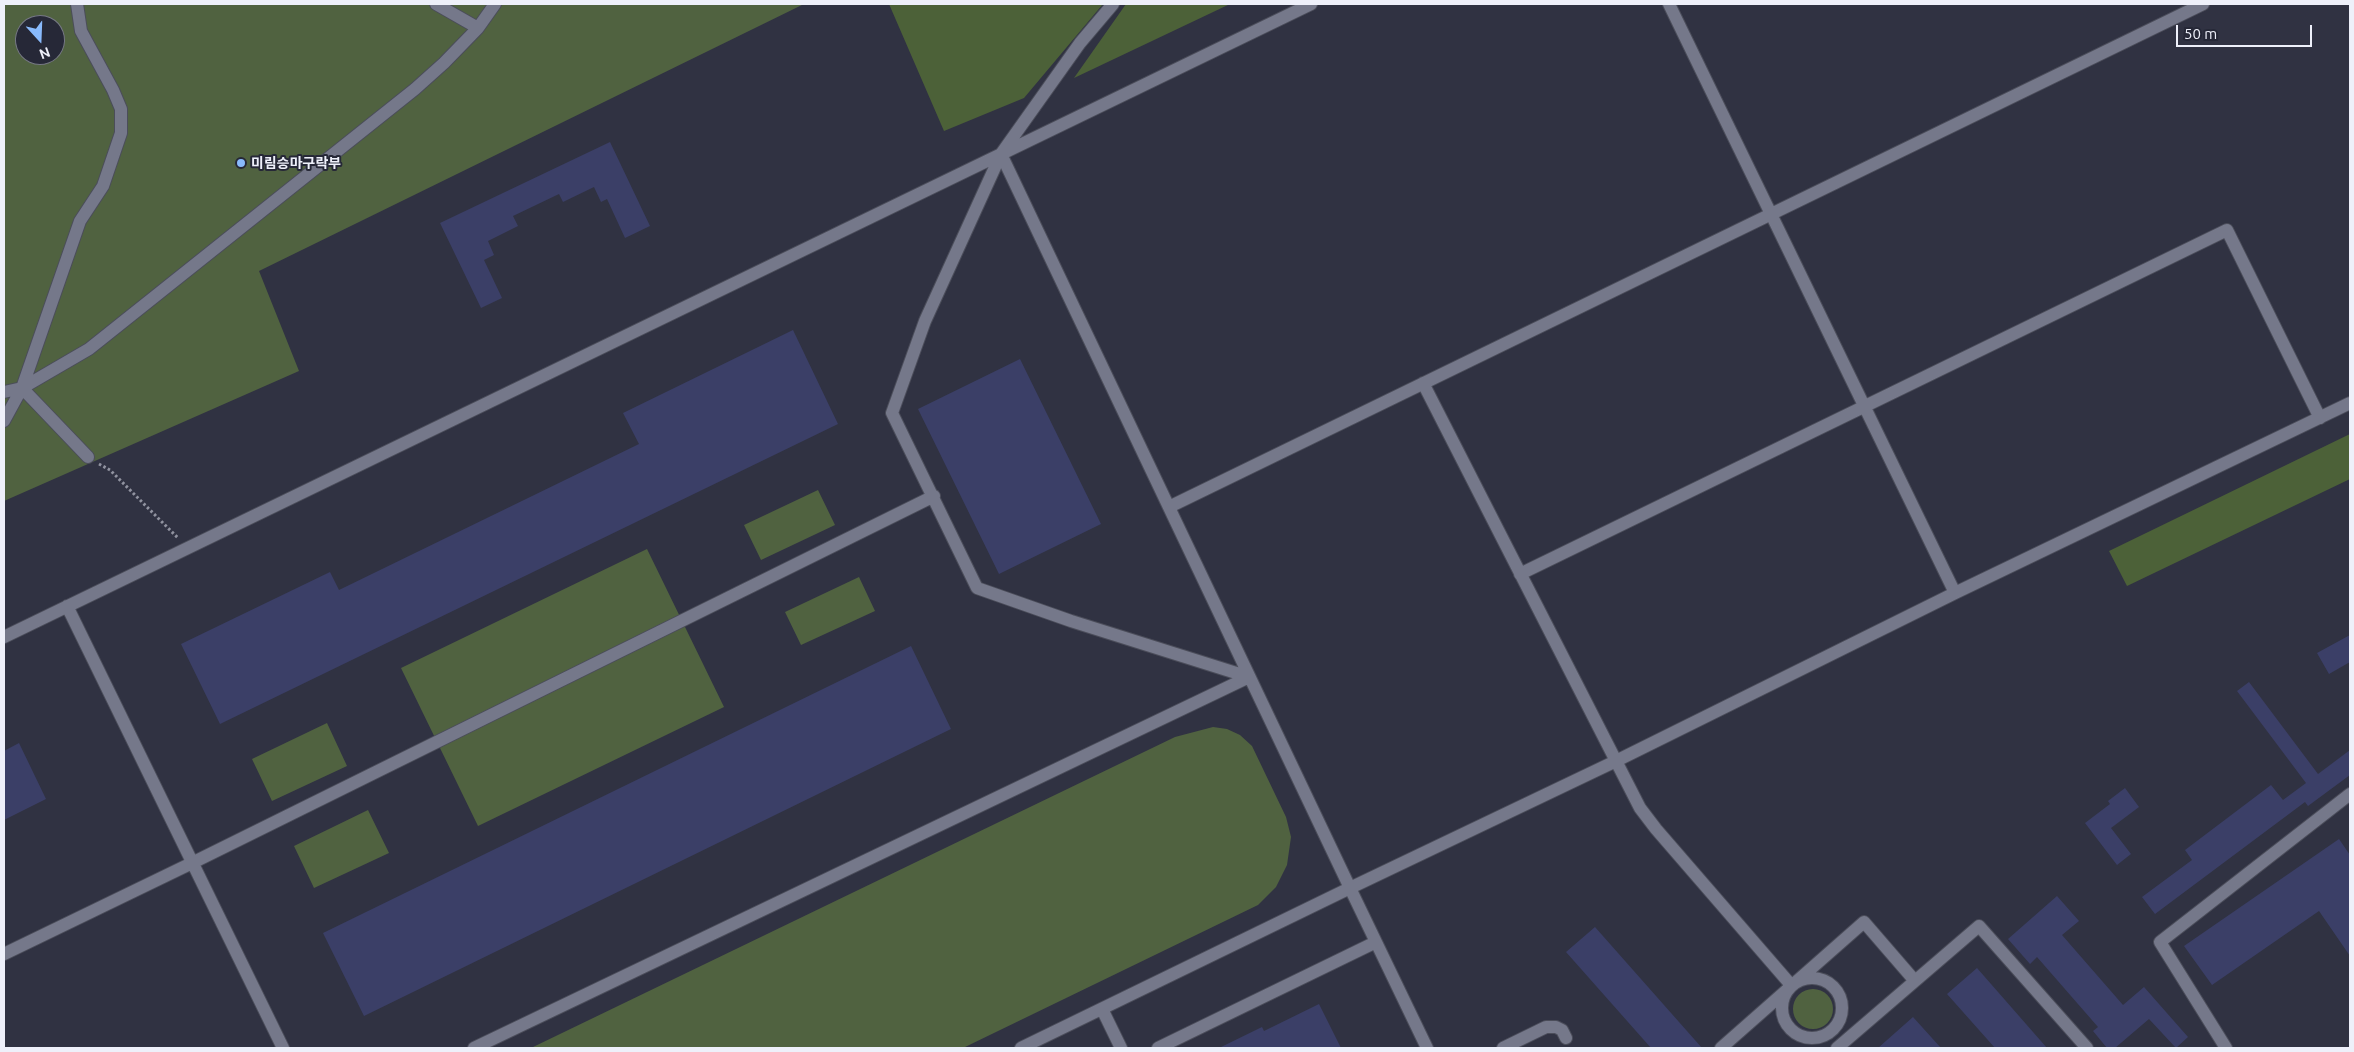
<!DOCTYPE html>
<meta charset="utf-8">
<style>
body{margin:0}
#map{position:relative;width:2354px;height:1052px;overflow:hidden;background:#303242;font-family:Ubuntu,sans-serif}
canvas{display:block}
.frame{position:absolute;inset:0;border:5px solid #eef0fa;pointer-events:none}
.north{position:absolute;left:15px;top:15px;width:50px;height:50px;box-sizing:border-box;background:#262837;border:1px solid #767885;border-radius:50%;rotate:160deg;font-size:14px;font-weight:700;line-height:20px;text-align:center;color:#eef0fa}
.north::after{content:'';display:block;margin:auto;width:18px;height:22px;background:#89bafc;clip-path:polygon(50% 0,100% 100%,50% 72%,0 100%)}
.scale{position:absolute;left:2176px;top:25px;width:136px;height:22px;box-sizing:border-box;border:2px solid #eef0fa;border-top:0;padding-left:6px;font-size:15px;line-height:18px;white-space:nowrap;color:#eef0fa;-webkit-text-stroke:4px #262837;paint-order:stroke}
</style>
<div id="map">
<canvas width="2354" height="1052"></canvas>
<div class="frame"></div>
<div class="north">N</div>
<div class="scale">50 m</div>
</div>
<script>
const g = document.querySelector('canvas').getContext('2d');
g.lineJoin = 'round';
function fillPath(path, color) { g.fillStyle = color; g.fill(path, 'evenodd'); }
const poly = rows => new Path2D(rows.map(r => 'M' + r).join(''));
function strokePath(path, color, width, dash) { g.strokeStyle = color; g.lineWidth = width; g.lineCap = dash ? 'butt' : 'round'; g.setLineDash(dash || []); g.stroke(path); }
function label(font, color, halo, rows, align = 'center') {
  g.font = font + ' Ubuntu,"Noto Sans KR",sans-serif'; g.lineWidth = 4; g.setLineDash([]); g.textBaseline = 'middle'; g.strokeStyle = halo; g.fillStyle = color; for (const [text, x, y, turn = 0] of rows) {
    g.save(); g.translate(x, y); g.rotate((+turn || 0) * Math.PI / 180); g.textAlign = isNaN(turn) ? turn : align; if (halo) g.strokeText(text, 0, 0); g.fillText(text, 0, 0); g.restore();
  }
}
fillPath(poly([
 [4,4,804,4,259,271,299,371,4,501],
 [25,25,55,25,55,55,25,55],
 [818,490,835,525,761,560,744,525],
 [647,549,724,707,478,826,401,668],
 [859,577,875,611,801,645,785,612],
 [327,723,347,766,272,801,252,759],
 [1213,727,1227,729,1240,735,1252,746,1286,817,1291,837,1287,865,1276,887,1258,905,963,1048,531,1048,1175,737],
 [368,810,389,853,314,888,294,846],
 '1793 1009a20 20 0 1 1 40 0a20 20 0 1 1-40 0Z'
]), '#506240');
fillPath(poly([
 [889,4,1103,4,1024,98,944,131],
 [1126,4,1230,4,1074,78],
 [2350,434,2350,479,2127,586,2109,551]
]), '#4c6138');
fillPath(poly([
 [610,142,650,226,625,238,607,199,601,202,594,187,563,202,559,194,513,216,518,226,488,241,494,255,484,260,502,298,481,308,440,223],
 [793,330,838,424,220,724,181,644,330,572,339,590,639,444,623,413],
 [1020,359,1101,524,999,574,918,409],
 [2350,635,2350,662,2329,674,2317,653],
 [911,646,951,729,364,1016,323,933],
 [2249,682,2318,774,2350,750,2350,775,2308,806,2305,802,2155,914,2142,897,2192,860,2185,850,2271,785,2283,800,2306,783,2237,691],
 [19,743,46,799,4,820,4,751],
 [2125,788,2139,807,2111,828,2131,854,2117,865,2085,823,2110,804,2108,801],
 [2339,839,2350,855,2350,956,2319,911,2212,985,2184,946],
 [2057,896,2079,921,2062,935,2123,1005,2144,987,2188,1037,2176,1048,2149,1019,2115,1048,2107,1048,2093,1031,2098,1027,2037,957,2030,964,2008,939],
 [1595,927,1702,1048,1651,1048,1566,952],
 [1977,968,2047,1048,1995,1048,1947,994],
 [1319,1004,1341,1048,1219,1048,1262,1027,1264,1031],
 [1913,1017,1941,1048,1878,1048]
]), '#3b3f67');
const minor = poly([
 [77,4,81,31,113,90,121,109,121,133,103,186,80,221,22,388,88,457],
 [1113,4,1080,43,1001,154,925,321,892,413,977,588,1071,621,1249,677],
 [1669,4,1955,593],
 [478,28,495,4],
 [1001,154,1350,888,1616,761,1955,593,2350,403],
 [1423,383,1640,808,1656,829,1791,985],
 [4,392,22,388,89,349,415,89,444,63,478,28,436,4],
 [4,421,22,388],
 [1169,507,2203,4],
 [1520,574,2227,230,2320,418],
 [67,606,283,1048],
 [4,637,1311,4],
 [4,954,192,863,934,496],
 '1782 1008a30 30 0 1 1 60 0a30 30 0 1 1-60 0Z',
 [1102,1009,1121,1048],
 [474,1048,1249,677],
 [1021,1048,1350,888,1427,1048],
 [1158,1048,1376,942],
 [1503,1048,1546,1027,1556,1027,1562,1030,1566,1038],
 [1721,1048,1864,922,1915,981],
 [1837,1048,1979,926,2087,1048],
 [2226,1048,2160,942,2350,794]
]);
strokePath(minor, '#4b4d5a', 14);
strokePath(poly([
 [99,464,110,470,178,538]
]), '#9193a0', 3, [2.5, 2.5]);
strokePath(minor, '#75788a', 12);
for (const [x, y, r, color] of [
 [241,163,5,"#89bafc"]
]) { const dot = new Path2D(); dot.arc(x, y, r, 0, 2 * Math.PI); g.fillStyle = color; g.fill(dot); strokePath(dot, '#262837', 2); }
label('bold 14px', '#eef0fa', '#262837', [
 ["미림승마구락부",251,163]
], 'left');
</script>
